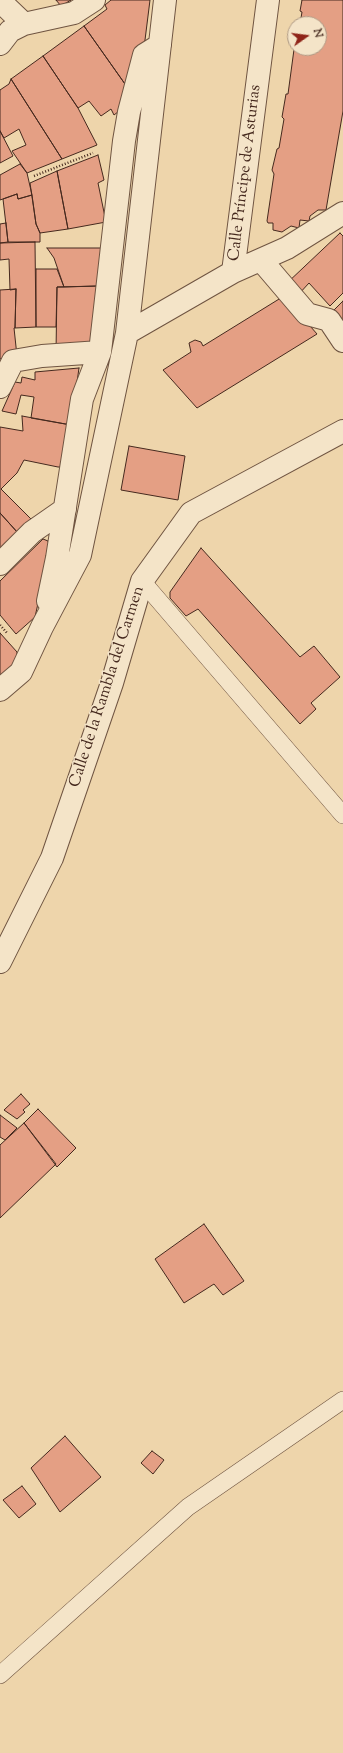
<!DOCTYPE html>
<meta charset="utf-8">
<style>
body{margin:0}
#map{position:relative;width:343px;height:1753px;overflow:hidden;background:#eed5ab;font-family:"Sorts Mill Goudy",serif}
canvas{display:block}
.north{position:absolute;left:287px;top:16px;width:40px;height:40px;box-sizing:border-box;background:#f4e4c8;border:1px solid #ae9984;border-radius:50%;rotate:76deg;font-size:11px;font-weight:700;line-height:16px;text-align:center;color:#45291e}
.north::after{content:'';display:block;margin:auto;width:14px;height:18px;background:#8f2418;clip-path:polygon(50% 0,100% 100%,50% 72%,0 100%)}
</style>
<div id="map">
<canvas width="343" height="1753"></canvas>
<div class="north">N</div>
</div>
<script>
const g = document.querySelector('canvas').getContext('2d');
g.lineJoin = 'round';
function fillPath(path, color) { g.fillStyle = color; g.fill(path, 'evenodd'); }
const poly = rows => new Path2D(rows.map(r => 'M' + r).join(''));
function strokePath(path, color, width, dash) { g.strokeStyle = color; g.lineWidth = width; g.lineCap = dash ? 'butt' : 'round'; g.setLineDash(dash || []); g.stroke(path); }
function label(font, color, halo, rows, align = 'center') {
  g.font = font + ' "Sorts Mill Goudy",serif'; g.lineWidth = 3; g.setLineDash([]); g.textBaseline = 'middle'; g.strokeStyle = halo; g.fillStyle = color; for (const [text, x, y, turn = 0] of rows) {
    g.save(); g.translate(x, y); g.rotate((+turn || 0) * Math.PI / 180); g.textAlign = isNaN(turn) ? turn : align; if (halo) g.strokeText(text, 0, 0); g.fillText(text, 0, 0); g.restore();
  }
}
const building = poly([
 [56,0,71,0,61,6,56,0],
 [111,0,150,0,145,40,139,67,125,84,84,26,107,9,105,5,111,0],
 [302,0,343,0,343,111,326,210,318,210,310,216,309,221,300,220,299,228,291,226,282,232,273,230,273,223,268,223,267,221,274,174,272,170,277,149,279,148,284,119,282,117,286,94,288,94,295,42,295,48,319,48,319,24,300,24,302,12,300,11,302,0],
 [84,26,125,84,123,108,114,115,111,109,101,116,89,101,78,108,43,56,84,26],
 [43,56,78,108,97,145,62,159,11,79,43,56],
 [11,79,62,159,27,173,12,151,26,145,19,129,4,138,0,131,0,90,9,84,11,79],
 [0,131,13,156,0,163,0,131],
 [98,155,104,180,98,183,106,222,68,229,57,171,98,155],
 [20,164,27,173,32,195,18,199,17,194,0,200,0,175,20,164],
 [57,171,68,229,40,233,36,224,30,183,57,171],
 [17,194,18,199,32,195,36,224,40,233,40,242,8,242,3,199,17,194],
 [6,223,8,242,0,243,0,224,6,223],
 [340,233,343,236,343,293,330,306,309,283,298,295,286,284,340,233],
 [35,242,36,327,15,328,16,289,10,290,9,259,0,260,0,243,35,242],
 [47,248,102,248,98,286,64,287,54,258,47,248],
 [36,269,57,269,64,287,57,287,56,327,36,327,36,269],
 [98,286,94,338,84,349,56,352,57,287,98,286],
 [16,289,15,328,14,328,17,356,16,358,0,359,0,290,16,289],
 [284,296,317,334,197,408,163,370,191,352,189,343,195,340,201,342,203,346,284,296],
 [343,301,343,323,333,311,343,301],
 [79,368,71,425,31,418,34,397,21,395,16,414,2,411,15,382,21,383,22,377,35,380,35,372,79,368],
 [22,416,71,425,64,467,58,467,24,460,17,473,1,489,33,521,18,533,0,513,0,427,23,431,22,416],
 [129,446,185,456,178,500,121,490,129,446],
 [0,513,18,533,0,549,0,513],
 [43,539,48,541,50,549,35,617,16,634,0,615,0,581,43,539],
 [201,548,300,657,314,646,340,677,311,703,316,709,300,724,198,609,186,616,170,598,170,592,201,548],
 [0,633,17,652,17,662,0,676,0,633],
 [21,1094,30,1104,23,1110,25,1112,17,1119,4,1110,21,1094],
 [38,1109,76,1148,57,1167,24,1123,38,1109],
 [0,1115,17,1128,5,1140,0,1137,0,1115],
 [24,1123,56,1164,0,1218,0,1145,24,1123],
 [204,1224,244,1281,223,1295,214,1284,184,1303,155,1259,204,1224],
 [65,1436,101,1477,60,1512,31,1468,65,1436],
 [152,1451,164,1460,153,1474,141,1463,152,1451],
 [22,1486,36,1504,19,1518,3,1500,22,1486]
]);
fillPath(building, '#e49f84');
strokePath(building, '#45291e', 1);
const service = poly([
 [142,581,343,815],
 [0,1675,188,1507,343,1400]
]);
const minor = poly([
 [0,1,24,24],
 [0,44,10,31,24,24,74,13,94,0],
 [261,260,307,314,329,320,343,341],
 [233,272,287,248,343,213],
 [127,333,233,272,268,0],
 [0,387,13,361,42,356,100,352],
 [0,564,32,532,65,509],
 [48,601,57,558,82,399,100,352,124,141,129,112,144,55,160,45],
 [0,690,21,672,42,627,80,555,127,333,165,0],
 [0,962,52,858,112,683,142,581,191,513,343,431]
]);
strokePath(service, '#6f5441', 18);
strokePath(minor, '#6f5441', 24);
strokePath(poly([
 [34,176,93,153],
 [0,625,8,634]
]), '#45291e', 2.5, [1, 2]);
strokePath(service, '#f4e4c8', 17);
strokePath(minor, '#f4e4c8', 22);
label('16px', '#45291e', '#f4e4c8', [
 ["Calle Príncipe de Asturias",246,173,-83],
 ["Calle de la Rambla del Carmen",108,687,-72]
]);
</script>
